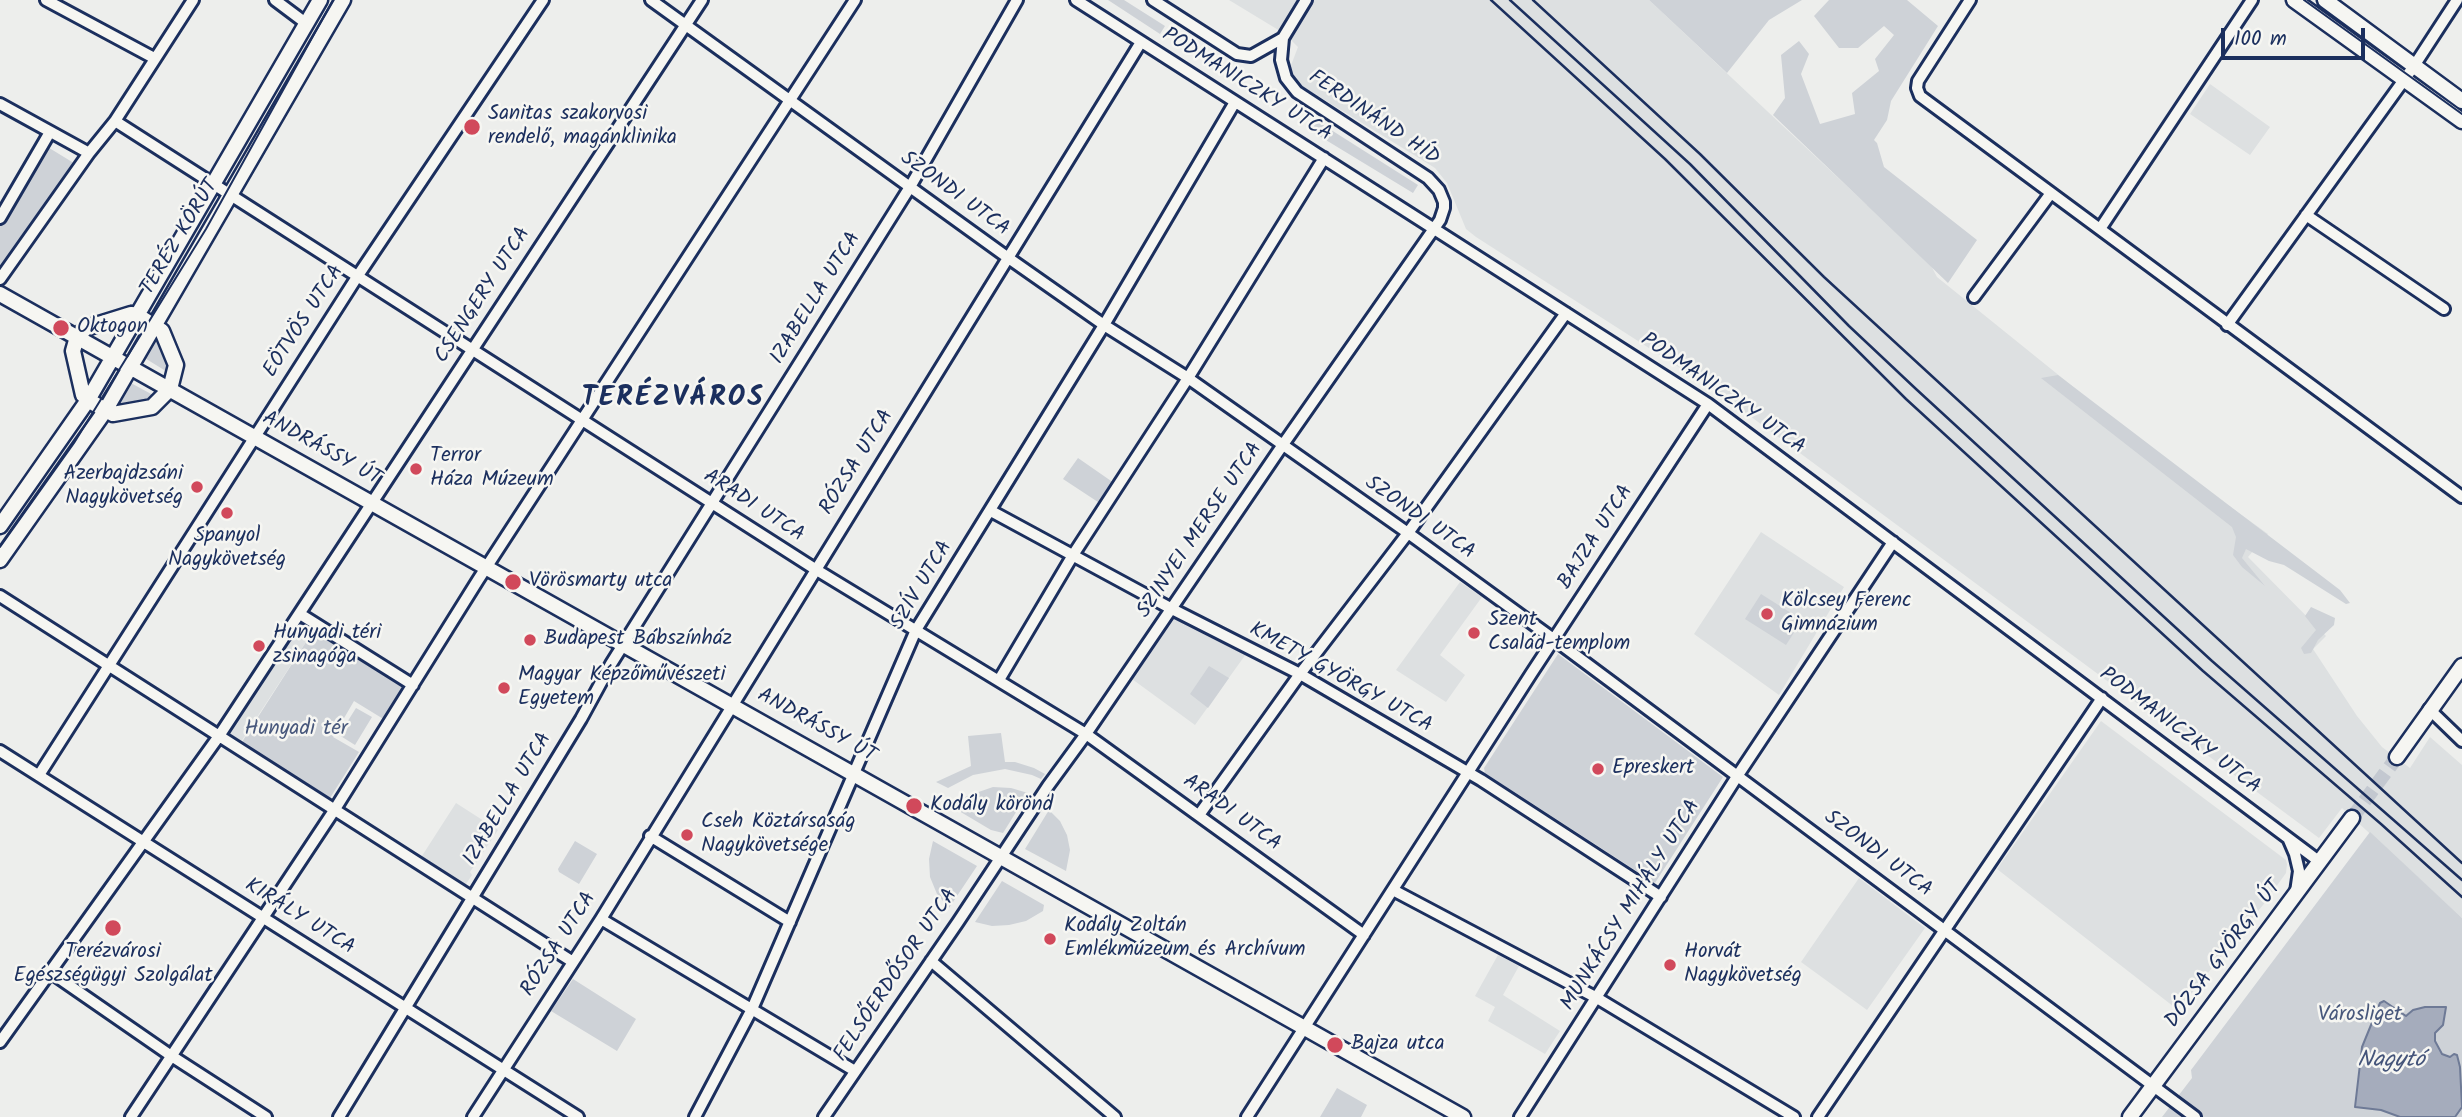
<!DOCTYPE html>
<meta charset="utf-8">
<style>
body{margin:0}
#map{position:relative;width:2462px;height:1117px;overflow:hidden;background:#edeeec;font-family:Kalam,sans-serif}
canvas{display:block}
.scale{position:absolute;left:2221px;top:28px;width:144px;height:32px;box-sizing:border-box;border:4px solid #1b2f5e;border-top:0;padding-left:9px;font-size:21px;line-height:24px;white-space:nowrap;color:#1b2f5e;-webkit-text-stroke:5px #f6f6f2;paint-order:stroke}
</style>
<div id="map">
<canvas width="2462" height="1117"></canvas>
<div class="scale">100 m</div>
</div>
<script>
const g = document.querySelector('canvas').getContext('2d');
g.lineJoin = 'round';
function fillPath(path, color) { g.fillStyle = color; g.fill(path, 'evenodd'); }
const poly = rows => new Path2D(rows.map(r => 'M' + r).join(''));
function strokePath(path, color, width, dash) { g.strokeStyle = color; g.lineWidth = width; g.lineCap = dash ? 'butt' : 'round'; g.setLineDash(dash || []); g.stroke(path); }
function label(font, color, halo, rows, align = 'center') {
  g.font = font + ' Kalam,sans-serif'; g.lineWidth = 5; g.setLineDash([]); g.textBaseline = 'middle'; g.strokeStyle = halo; g.fillStyle = color; for (const [text, x, y, turn = 0] of rows) {
    g.save(); g.translate(x, y); g.rotate((+turn || 0) * Math.PI / 180); g.textAlign = isNaN(turn) ? turn : align; if (halo) g.strokeText(text, 0, 0); g.fillText(text, 0, 0); g.restore();
  }
}
fillPath(poly([
 [1229,0,1649,0,1867,205,1887,181,1937,277,2149,448,2268,534,2248,557,2326,636,2313,649,2357,716,2382,747,2410,768,2430,737,2462,765,2462,918,2342,808,2319,838,1719,393,1476,237,1466,229,1447,183,1435,168,1302,86,1291,74,1290,68,1298,47,1285,34],
 [2210,84,2270,127,2250,155,2190,114],
 [1761,532,1844,587,1779,695,1694,634],
 [1460,582,1482,597,1440,655,1465,675,1446,702,1396,670],
 [300,614,319,626,313,631,237,748,219,736],
 [1175,618,1246,654,1195,725,1132,679],
 [2101,721,2286,860,2287,864,2286,873,2263,905,2178,1010,1997,869],
 [456,803,498,830,470,872,472,875,464,887,420,859],
 [1859,878,1925,928,1867,1010,1801,962],
 [1498,955,1519,966,1503,995,1560,1031,1545,1054,1488,1021,1495,1007,1475,996]
]), '#dde0e1');
fillPath(poly([
 [1108,0,1124,0,1165,26,1160,34],
 [1649,0,1802,0,1769,20,1727,73],
 [1829,0,1907,0,1938,26,1891,101,1887,120,1874,140,1877,143,1884,167,1977,240,1948,283,1773,115,1785,98,1781,55,1799,41,1809,54,1801,74,1820,124,1855,114,1852,93,1879,71,1875,59,1894,35,1884,26,1858,48,1839,48,1814,16],
 [1317,121,1418,185,1413,193,1311,131],
 [46,146,77,165,9,270,0,265,0,225],
 [156,333,169,357,169,373,143,357],
 [2058,375,2340,590,2350,603,2346,604,2284,565,2269,561,2246,549,2242,558,2265,586,2242,567,2233,555,2236,537,2232,527,2041,378],
 [129,382,153,395,148,401,115,406],
 [1078,458,1114,483,1101,504,1063,479],
 [1761,594,1802,620,1786,645,1745,619],
 [2311,607,2335,618,2334,625,2318,640,2311,653,2304,654,2301,648,2316,630,2305,616],
 [313,631,406,689,385,720,354,701,333,737,359,752,330,798,242,742],
 [1558,654,1723,777,1655,883,1485,773,1484,768],
 [1209,666,1229,678,1208,708,1190,694],
 [356,708,372,717,355,745,339,735],
 [1001,733,1005,762,1015,762,1034,768,1045,774,1041,779,1032,775,1005,769,973,775,948,788,936,782,971,766,968,736],
 [993,787,1011,788,1028,793,1003,833,991,830,954,808,967,796],
 [1049,810,1060,821,1067,835,1070,850,1066,871,1025,849],
 [2370,832,2462,918,2462,1117,2162,1117,2192,1078,2191,1070],
 [575,841,597,854,579,884,559,872,558,869],
 [933,841,977,866,949,908,937,894,930,877,929,859],
 [1002,881,1044,905,1043,911,1026,921,1009,925,992,926,975,922],
 [573,979,636,1019,617,1051,551,1011],
 [1337,1088,1367,1105,1361,1117,1320,1117]
]), '#ced2d7');
const water = poly([
 [2384,1001,2406,1016,2413,1010,2425,1007,2446,1007,2443,1025,2435,1033,2435,1041,2442,1054,2450,1057,2454,1054,2457,1055,2460,1067,2462,1107,2455,1117,2400,1117,2381,1110,2355,1107,2362,1047,2380,1003,2384,1001]
]);
fillPath(water, '#a5acbc');
strokePath(water, '#6e7a96', 2);
strokePath(poly([
 [2352,818,2397,757]
]), '#c3c8d0', 14, [14, 7]);
const minor = poly([
 [46,0,154,58],
 [275,0,307,24],
 [651,0,1007,257,1104,325,1188,378,1408,533,1563,646,2195,1117],
 [1076,0,1708,404,2320,862],
 [1153,0,1237,54,1251,56,1283,38],
 [1970,0,1918,81,1917,88,1920,96,2462,497],
 [0,104,89,153],
 [115,121,815,569,1086,734,1364,935],
 [2306,215,2444,309],
 [0,218,50,132],
 [2100,229,2252,0],
 [0,279,89,153,115,121,193,0],
 [1974,297,2051,193],
 [2227,325,2414,66,2457,0],
 [991,511,1172,609,1300,674,1481,780,1661,897],
 [0,596,573,962],
 [300,614,413,685],
 [999,680,1073,555,1188,378,1324,158],
 [2429,709,2462,741],
 [0,751,578,1117],
 [39,775,357,277,543,0],
 [1199,815,1300,674,1408,533,1566,313],
 [650,836,790,922],
 [2289,840,2295,854,2299,871,2296,892],
 [1393,890,1597,998,1794,1117],
 [601,919,855,1071],
 [931,961,1115,1117],
 [50,972,170,1055,266,1117],
 [0,1042,219,736,702,0],
 [131,1117,335,809,478,580,855,0],
 [339,1117,581,719,611,664,910,187,1017,0],
 [473,1117,601,919,1141,42],
 [695,1117,752,1009,916,630,1104,325,1235,102],
 [824,1117,958,922,1048,786,1086,734,1282,446,1440,220,1444,208,1444,202,1439,190,1428,178,1297,92,1286,78,1281,60,1283,38,1306,0],
 [1247,1117,1531,674,1708,404],
 [1520,1117,1738,775,1893,542],
 [1818,1117,2102,698]
]);
const major = poly([
 [2294,0,2462,121],
 [2325,0,2462,101],
 [0,294,1463,1117],
 [131,314,137,315,162,331,176,365,170,389,152,407,113,414,93,403,83,395,73,351,77,337,86,328,131,314],
 [0,526,88,400,320,0],
 [0,560,105,411,343,0],
 [2397,757,2462,666],
 [2130,1117,2352,818]
]);
strokePath(minor, '#1b2f5e', 16);
strokePath(major, '#1b2f5e', 19);
strokePath(minor, '#f6f6f2', 10);
strokePath(major, '#f6f6f2', 14);
strokePath(poly([
 [2304,0,2462,114],
 [0,547,74,443,206,229,333,0]
]), '#1b2f5e', 2);
strokePath(poly([
 [1491,0,1665,159,1906,399,2203,671,2381,824,2462,897],
 [1510,0,1690,164,1849,326,1916,389,2212,661,2462,880],
 [1533,0,1700,154,1824,277,2462,863]
]), '#1b2f5e', 2.5);
for (const [x, y, r, color] of [
 [472,127,9,"#d1495b"],
 [61,328,9,"#d1495b"],
 [416,469,7,"#d1495b"],
 [197,487,7,"#d1495b"],
 [227,513,7,"#d1495b"],
 [513,582,9,"#d1495b"],
 [1767,614,7,"#d1495b"],
 [1474,633,7,"#d1495b"],
 [530,640,7,"#d1495b"],
 [259,646,7,"#d1495b"],
 [504,688,7,"#d1495b"],
 [1598,769,7,"#d1495b"],
 [914,806,9,"#d1495b"],
 [687,835,7,"#d1495b"],
 [113,928,9,"#d1495b"],
 [1050,939,7,"#d1495b"],
 [1670,965,7,"#d1495b"],
 [1335,1045,9,"#d1495b"]
]) { const dot = new Path2D(); dot.arc(x, y, r, 0, 2 * Math.PI); g.fillStyle = color; g.fill(dot); strokePath(dot, '#f6f6f2', 2.5); }
label('21px', '#1b2f5e', '#f6f6f2', [
 ["PODMANICZKY UTCA",1246,86,32],
 ["FERDINÁND HÍD",1373,119,34],
 ["SZONDI UTCA",954,195,36],
 ["TERÉZ KÖRÚT",181,238,-59],
 ["CSENGERY UTCA",484,296,-57],
 ["IZABELLA UTCA",817,299,-58],
 ["EÖTVÖS UTCA",305,322,-57],
 ["PODMANICZKY UTCA",1722,395,35],
 ["ANDRÁSSY ÚT",321,450,29],
 ["RÓZSA UTCA",858,463,-58],
 ["ARADI UTCA",753,507,33],
 ["SZONDI UTCA",1419,519,35],
 ["SZINYEI MERSE UTCA",1201,531,-56],
 ["BAJZA UTCA",1597,538,-57],
 ["SZÍV UTCA",923,586,-59],
 ["KMETY GYÖRGY UTCA",1340,679,29],
 ["ANDRÁSSY ÚT",816,727,29],
 ["PODMANICZKY UTCA",2179,732,37],
 ["IZABELLA UTCA",509,800,-59],
 ["ARADI UTCA",1231,814,36],
 ["SZONDI UTCA",1877,855,37],
 ["MUNKÁCSY MIHÁLY UTCA",1632,906,-58],
 ["KIRÁLY UTCA",299,918,32],
 ["RÓZSA UTCA",560,945,-57],
 ["DÓZSA GYÖRGY ÚT",2225,955,-53],
 ["FELSŐERDŐSOR UTCA",897,976,-56]
]);
label('21px', '#1b2f5e', '#f6f6f2', [
 ["Sanitas szakorvosi",488,115],
 ["rendelő, magánklinika",488,139],
 ["Oktogon",77,328],
 ["Terror",430,457],
 ["Háza Múzeum",430,481],
 ["Azerbajdzsáni",183,475,"right"],
 ["Nagykövetség",183,499,"right"],
 ["Spanyol",227,537,"center"],
 ["Nagykövetség",227,561,"center"],
 ["Vörösmarty utca",529,582],
 ["Kölcsey Ferenc",1781,602],
 ["Gimnázium",1781,626],
 ["Szent",1488,621],
 ["Család-templom",1488,645],
 ["Hunyadi téri",273,634],
 ["zsinagóga",273,658],
 ["Budapest Bábszínház",544,640],
 ["Magyar Képzőművészeti",518,676],
 ["Egyetem",518,700],
 ["Epreskert",1612,769],
 ["Kodály körönd",930,806],
 ["Cseh Köztársaság",701,823],
 ["Nagykövetsége",701,847],
 ["Kodály Zoltán",1064,927],
 ["Emlékmúzeum és Archívum",1064,951],
 ["Terézvárosi",113,953,"center"],
 ["Egészségügyi Szolgálat",113,977,"center"],
 ["Horvát",1684,953],
 ["Nagykövetség",1684,977],
 ["Bajza utca",1351,1045]
], 'left');
label('21px', '#48587c', '#f6f6f2', [
 ["Hunyadi tér",296,730],
 ["Városliget",2360,1016]
]);
label('italic 23px', '#44547a', '#f6f6f2', [
 ["Nagytó",2391,1062]
]);
g.letterSpacing = '2px';
label('bold 28px', '#1b2f5e', '#f6f6f2', [
 ["TERÉZVÁROS",673,400]
]);
g.letterSpacing = '0px';
</script>
